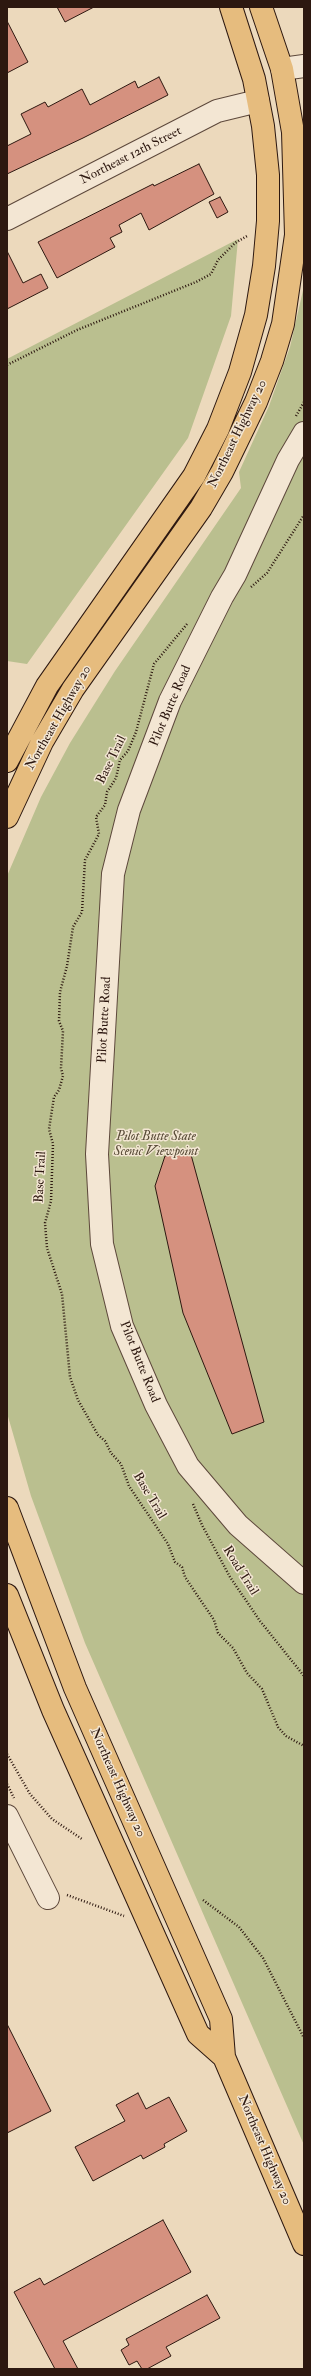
<!DOCTYPE html>
<style>
body{margin:0}
#map{position:relative;width:311px;height:2376px;overflow:hidden;background:#ecd9bc;font-family:"IM FELL Double Pica",serif}
canvas{display:block}
.frame{position:absolute;inset:0;border:8px solid #2d1810;pointer-events:none}
</style>
<div id="map">
<canvas width="311" height="2376"></canvas>
<div class="frame"></div>
</div>
<script>
const g = document.querySelector('canvas').getContext('2d');
g.lineJoin = 'round';
function fillPath(path, color) { g.fillStyle = color; g.fill(path, 'evenodd'); }
const poly = rows => new Path2D(rows.map(r => 'M' + r).join(''));
function strokePath(path, color, width, dash) { g.strokeStyle = color; g.lineWidth = width; g.lineCap = dash ? 'butt' : 'round'; g.setLineDash(dash || []); g.stroke(path); }
function label(font, color, halo, rows, align = 'center') {
  g.font = font + ' "IM FELL Double Pica",serif'; g.lineWidth = 3; g.setLineDash([]); g.textBaseline = 'middle'; g.strokeStyle = halo; g.fillStyle = color; for (const [text, x, y, turn = 0] of rows) {
    g.save(); g.translate(x, y); g.rotate((+turn || 0) * Math.PI / 180); g.textAlign = isNaN(turn) ? turn : align; if (halo) g.strokeText(text, 0, 0); g.fillText(text, 0, 0); g.restore();
  }
}
fillPath(poly([
 [238,239,231,316,188,438,27,664,7,661,7,359],
 [304,286,304,2145,85,1643,31,1496,7,1413,7,876,41,797,70,743,115,671,241,488,239,472,269,406,290,347]
]), '#babf8f');
const building = poly([
 [57,7,94,7,65,22,57,7],
 [7,21,28,62,7,73,7,21],
 [159,77,168,95,83,138,7,174,7,146,31,134,21,114,45,102,48,107,82,89,90,105,135,81,138,88,159,77],
 [199,164,214,194,149,230,141,213,119,225,122,232,110,238,115,247,57,278,38,242,153,184,154,186,199,164],
 [220,197,228,212,217,218,209,202,220,197],
 [7,251,23,283,41,274,48,288,7,309,7,251],
 [190,1151,264,1422,232,1434,183,1313,155,1186,165,1156,190,1151],
 [7,2024,51,2111,7,2133,7,2024],
 [138,2093,146,2109,169,2097,187,2131,164,2144,165,2147,143,2159,141,2155,93,2181,75,2147,125,2121,116,2105,138,2093],
 [163,2220,191,2272,63,2341,78,2369,55,2369,14,2292,40,2278,44,2285,163,2220],
 [207,2295,220,2318,166,2347,171,2356,147,2369,142,2369,137,2361,129,2365,121,2350,129,2345,126,2339,207,2295]
]);
fillPath(building, '#d5917f');
strokePath(building, '#2d1810', 1);
const minor = poly([
 [282,69,304,66],
 [7,219,217,111,258,101],
 [304,433,288,460,235,575,222,597,170,701,129,810,113,874,97,1154,102,1244,122,1326,156,1405,188,1466,238,1525,304,1583],
 [7,1816,48,1898]
]);
const major = poly([
 [7,761,47,686,194,476,218,429,240,372,256,315,264,266,268,221,268,175,263,126,254,79,231,7],
 [7,817,42,742,73,689,201,508,222,472,256,402,272,361,283,324,296,235,293,132,282,69,261,7],
 [7,1508,75,1688,221,2019,224,2057,304,2244],
 [7,1595,53,1710,198,2034,224,2057]
]);
strokePath(minor, '#5d483b', 24);
strokePath(major, '#2d1810', 24);
strokePath(poly([
 [7,365,77,330,196,282,211,274,218,260,235,243,247,236],
 [296,416,304,402],
 [251,587,267,573,304,515],
 [187,624,154,664,136,732,128,751,120,760,116,778,107,792,105,805,96,817,99,834,85,860,82,912,73,927,67,966,60,992,59,1021,63,1031,61,1068,63,1076,59,1090,54,1097,49,1129,53,1144,51,1201,45,1223,47,1248,62,1294,70,1377,78,1400,98,1435,105,1441,111,1453,121,1464,129,1486,168,1544,175,1562,182,1567,185,1577,214,1620,218,1633,233,1648,247,1673,262,1689,278,1727,286,1736,304,1746],
 [193,1504,202,1525,230,1577,260,1621,304,1676],
 [7,1754,30,1794,52,1819,82,1839],
 [7,1784,14,1798],
 [67,1895,124,1916],
 [203,1900,239,1927,263,1958,304,2038]
]), '#2d1810', 2.5, [1, 2]);
strokePath(minor, '#f3e6d3', 22);
strokePath(major, '#e6bc7e', 22);
label('13px', '#2d1810', '#f3e6d3', [
 ["Northeast 12th Street",131,156,-27],
 ["Northeast Highway 20",238,434,-64],
 ["Pilot Butte Road",171,706,-67],
 ["Northeast Highway 20",59,718,-60],
 ["Base Trail",112,760,-64],
 ["Pilot Butte Road",105,1020,-87],
 ["Base Trail",41,1177,-87],
 ["Pilot Butte Road",139,1362,68],
 ["Base Trail",149,1496,59],
 ["Road Trail",240,1571,58],
 ["Northeast Highway 20",117,1783,66],
 ["Northeast Highway 20",264,2150,67]
]);
label('italic 13px', '#574a36', '#f3e6d3', [
 ["Pilot Butte State",156,1137],
 ["Scenic Viewpoint",156,1152]
]);
</script>
